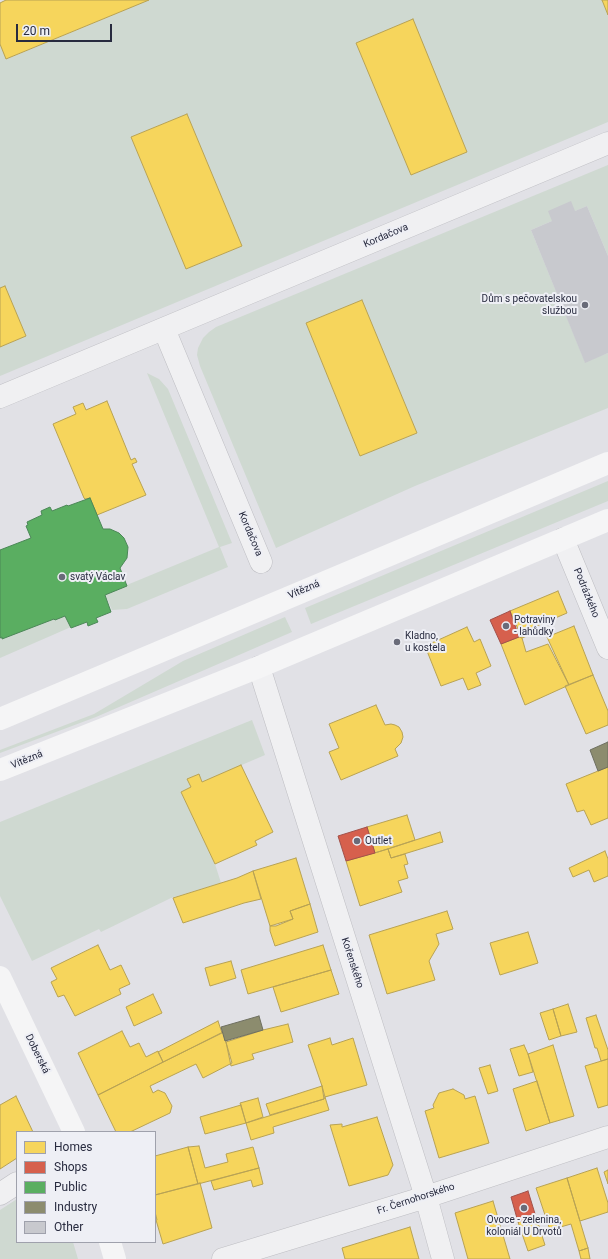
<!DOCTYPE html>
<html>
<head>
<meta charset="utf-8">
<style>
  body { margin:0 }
  #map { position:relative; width:608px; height:1259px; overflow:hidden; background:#e1e1e6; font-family:Roboto,sans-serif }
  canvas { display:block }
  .legend { position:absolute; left:16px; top:1131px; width:140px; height:112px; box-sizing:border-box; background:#eeeff5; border:1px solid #9fa1ac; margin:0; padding:5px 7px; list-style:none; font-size:12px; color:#282b3f }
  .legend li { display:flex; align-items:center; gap:8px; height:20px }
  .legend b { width:20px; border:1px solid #9fa1ac }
  .scale { position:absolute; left:16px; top:24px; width:96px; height:18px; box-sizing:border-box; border:2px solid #282b3f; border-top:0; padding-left:5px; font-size:12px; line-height:14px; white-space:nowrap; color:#282b3f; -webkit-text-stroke:3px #eeeff5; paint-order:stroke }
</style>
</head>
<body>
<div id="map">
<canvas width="608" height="1259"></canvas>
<ul class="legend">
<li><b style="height:11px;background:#f6d55c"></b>Homes</li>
<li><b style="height:11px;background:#d6604d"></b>Shops</li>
<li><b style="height:11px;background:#5aae61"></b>Public</li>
<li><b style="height:11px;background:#8c8c6e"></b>Industry</li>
<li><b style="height:11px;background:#c8c9ce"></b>Other</li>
</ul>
<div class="scale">20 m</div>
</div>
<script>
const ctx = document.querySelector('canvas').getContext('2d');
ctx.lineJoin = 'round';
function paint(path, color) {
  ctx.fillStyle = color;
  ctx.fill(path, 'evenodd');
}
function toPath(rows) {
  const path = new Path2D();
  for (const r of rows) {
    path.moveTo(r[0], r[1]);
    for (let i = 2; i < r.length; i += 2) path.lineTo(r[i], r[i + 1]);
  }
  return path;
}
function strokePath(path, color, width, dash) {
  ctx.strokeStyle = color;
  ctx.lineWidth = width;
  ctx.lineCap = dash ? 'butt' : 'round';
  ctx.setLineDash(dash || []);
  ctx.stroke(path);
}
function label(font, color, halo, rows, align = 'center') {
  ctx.font = font + ' Roboto,sans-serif';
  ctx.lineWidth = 4;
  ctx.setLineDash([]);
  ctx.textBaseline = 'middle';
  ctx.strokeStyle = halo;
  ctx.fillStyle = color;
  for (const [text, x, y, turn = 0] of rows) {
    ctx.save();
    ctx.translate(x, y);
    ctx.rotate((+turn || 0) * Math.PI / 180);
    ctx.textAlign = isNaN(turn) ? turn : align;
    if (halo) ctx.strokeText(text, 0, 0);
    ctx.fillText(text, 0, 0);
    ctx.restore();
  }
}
paint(toPath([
  [149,0,602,0,608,15,608,122,0,376,0,347,26,336,5,287,0,288,0,44,7,59],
  [412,20,467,152,411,175,356,43],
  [187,114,242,246,186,269,131,137],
  [608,165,608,256,587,206,531,230,585,362,608,353,608,408,415,486,276,548,200,366,197,355,198,348,203,338,209,332,216,327],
  [362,300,417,433,360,456,306,323],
  [147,373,159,379,168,389,232,543,220,547,228,567,127,609,112,610,105,594,219,547],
  [608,481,608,501,311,624,305,608],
  [66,614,71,627,0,658,0,637],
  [285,617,292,632,96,717,0,753,0,750,94,714,183,661],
  [252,720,265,755,202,782,198,774,188,779,191,787,181,792,215,864,221,883,171,898,101,932,99,929,32,961,0,896,0,822],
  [17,1199,17,1242,73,1242,78,1259,0,1259,0,1210]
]), '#cfd9d1');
const homes = toPath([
  [6,0,149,0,6,59,0,44,0,3,6,0],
  [602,0,608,0,608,15,602,0],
  [413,19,467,152,411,175,356,43,413,19],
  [187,114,242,246,186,269,131,137,187,114],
  [5,286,26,336,0,347,0,288,5,286],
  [362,300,417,433,360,456,306,323,362,300],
  [107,401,131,460,135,458,137,462,132,464,146,495,97,515,90,498,85,499,84,498,53,424,76,414,73,407,83,403,86,410,107,401],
  [558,591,567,613,525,631,527,636,522,638,510,611,558,591],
  [574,626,593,675,569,685,547,637,574,626],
  [467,627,474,642,480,639,491,666,476,673,481,685,468,690,463,678,441,686,425,646,467,627],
  [519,637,522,638,526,652,548,644,569,685,525,705,501,644,519,637],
  [593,675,608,711,608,725,586,734,565,686,593,675],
  [376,705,385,725,391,724,395,725,399,727,402,732,403,737,401,743,395,749,398,756,341,780,329,752,339,748,329,724,376,705],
  [241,765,273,832,255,841,257,845,215,864,181,792,191,787,187,779,199,774,202,782,241,765],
  [608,767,608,818,591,825,584,810,577,812,566,784,608,767],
  [407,815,415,840,375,853,367,827,407,815],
  [440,832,443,842,391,858,388,849,440,832],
  [388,849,391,858,405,854,408,864,404,865,408,878,398,881,402,892,360,906,346,861,388,849],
  [605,851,608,859,608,876,594,882,589,870,573,877,569,868,605,851],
  [296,858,310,904,290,911,293,919,270,926,253,871,296,858],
  [253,871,261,899,244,903,183,923,173,898,237,878,253,871],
  [310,904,318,932,275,946,270,931,270,926,276,926,293,919,290,911,310,904],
  [447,911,453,929,436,934,439,944,429,961,435,980,387,994,369,935,447,911],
  [528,932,538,963,500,975,490,943,528,932],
  [98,945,110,970,121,965,130,984,119,989,121,994,75,1016,64,995,58,997,51,982,57,979,51,968,98,945],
  [323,945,331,970,248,994,241,970,323,945],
  [231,961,236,978,210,986,205,968,231,961],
  [331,970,339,994,281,1012,273,987,331,970],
  [153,994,162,1013,134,1026,126,1007,153,994],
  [568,1004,577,1032,561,1036,553,1009,568,1004],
  [553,1009,561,1036,549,1040,540,1013,553,1009],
  [596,1015,608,1050,608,1059,601,1061,597,1048,595,1048,586,1018,596,1015],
  [218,1021,222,1033,163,1062,158,1052,218,1021],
  [288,1024,293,1042,252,1054,254,1059,231,1066,226,1042,263,1030,288,1024],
  [122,1031,130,1047,139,1043,146,1057,158,1051,163,1062,98,1095,78,1053,122,1031],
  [223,1032,232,1063,203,1078,196,1064,150,1086,153,1093,158,1090,165,1093,172,1106,170,1113,130,1132,116,1132,98,1095,223,1032],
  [330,1038,332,1045,353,1038,367,1085,325,1097,322,1086,308,1045,330,1038],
  [524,1045,528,1054,533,1072,519,1076,510,1049,524,1045],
  [553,1045,574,1116,550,1123,528,1054,553,1045],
  [608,1059,608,1105,598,1108,585,1066,608,1059],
  [490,1065,498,1091,488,1094,479,1068,490,1065],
  [537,1081,550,1123,526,1131,513,1089,537,1081],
  [322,1086,324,1099,270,1115,266,1104,322,1086],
  [453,1089,464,1095,465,1099,475,1096,489,1143,439,1158,425,1111,434,1108,433,1105,439,1093,453,1089],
  [16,1096,33,1132,17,1132,17,1158,0,1169,0,1105,16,1096],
  [325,1097,329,1110,273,1127,274,1133,251,1140,246,1123,324,1099,325,1097],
  [258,1098,263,1117,246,1123,240,1103,258,1098],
  [241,1105,246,1123,205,1134,200,1117,241,1105],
  [377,1117,393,1165,388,1175,349,1186,330,1125,342,1124,342,1127,377,1117],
  [199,1146,205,1168,228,1162,226,1154,253,1147,259,1168,198,1184,188,1147,199,1146],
  [188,1147,198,1184,155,1195,155,1156,188,1147],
  [259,1168,263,1184,253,1187,251,1180,214,1190,211,1181,259,1168],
  [597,1168,608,1203,608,1212,580,1221,567,1178,597,1168],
  [608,1170,608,1184,604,1172,608,1170],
  [567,1178,588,1248,579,1251,571,1224,550,1230,536,1188,567,1178],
  [200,1183,212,1228,163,1244,156,1220,157,1220,155,1212,155,1195,200,1183],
  [493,1201,510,1259,468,1259,455,1213,493,1201],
  [536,1217,545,1245,528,1251,518,1222,536,1217],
  [410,1227,419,1259,345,1259,342,1248,410,1227],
  [588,1248,590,1259,581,1259,579,1251,588,1248]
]);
paint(homes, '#f6d55c');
strokePath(homes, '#b8a253', 1);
const shops = toPath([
  [510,611,519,637,501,644,490,620,510,611],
  [367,827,375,853,346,861,338,836,367,827],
  [528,1191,536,1217,518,1222,511,1197,528,1191]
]);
paint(shops, '#d6604d');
strokePath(shops, '#a25049', 1);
const public = toPath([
  [90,498,103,529,110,529,119,533,124,538,128,547,127,558,120,568,127,586,105,595,111,612,96,618,98,622,88,626,87,622,71,628,65,616,55,620,54,619,2,639,2,637,0,638,0,550,31,538,26,526,28,525,27,522,42,515,41,511,50,507,52,511,67,505,68,506,90,498]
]);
paint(public, '#5aae61');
strokePath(public, '#4b8757', 1);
const industry = toPath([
  [608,742,608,767,598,771,590,750,608,742],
  [259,1016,263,1030,225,1041,221,1027,259,1016]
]);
paint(industry, '#8c8c6e');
strokePath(industry, '#6e6f60', 1);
paint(toPath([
  [571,201,575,211,587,206,608,256,608,353,585,363,531,230,552,221,548,211]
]), '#c8c9ce');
const street = toPath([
  [164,329,261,562],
  [0,397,608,143],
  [563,539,608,648],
  [259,667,426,1197,443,1259],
  [0,1194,17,1183],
  [223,1259,426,1197,608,1137]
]);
strokePath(street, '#bebec3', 23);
strokePath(street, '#f0f0f2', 22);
strokePath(toPath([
  [0,719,608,463],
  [0,770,259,667,608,520],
  [0,977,74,1132],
  [110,1242,115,1259]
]), '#f5f5f6', 22);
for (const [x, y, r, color] of [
  [585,305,4,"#696b79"],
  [62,577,4,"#696b79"],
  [506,626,4,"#696b79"],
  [397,642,4,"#696b79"],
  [357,841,4,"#696b79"],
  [524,1208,4,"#696b79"]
]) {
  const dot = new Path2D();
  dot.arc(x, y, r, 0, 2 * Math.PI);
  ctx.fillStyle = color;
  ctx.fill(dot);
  strokePath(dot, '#eeeff5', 1.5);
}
label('10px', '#282b3f', '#eeeff5', [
  ["Kordačova",386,236,-23],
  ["Kordačova",250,534,67],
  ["Vítězná",304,590,-23],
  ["Podrázkého",586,593,68],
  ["Vítězná",27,760,-22],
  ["Kořenského",352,963,72],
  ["Doberská",37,1054,64],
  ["Fr. Černohorského",416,1199,-18]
]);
label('10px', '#282b3f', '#eeeff5', [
  ["Dům s pečovatelskou",577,299,"right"],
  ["službou",577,311,"right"],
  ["svatý Václav",70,577],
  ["Potraviny",514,620],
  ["- lahůdky",514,632],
  ["Kladno,",405,636],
  ["u kostela",405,648],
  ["Outlet",365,841],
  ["Ovoce - zelenina,",524,1220,"center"],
  ["koloniál U Drvotů",524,1232,"center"]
], 'left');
</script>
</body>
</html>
